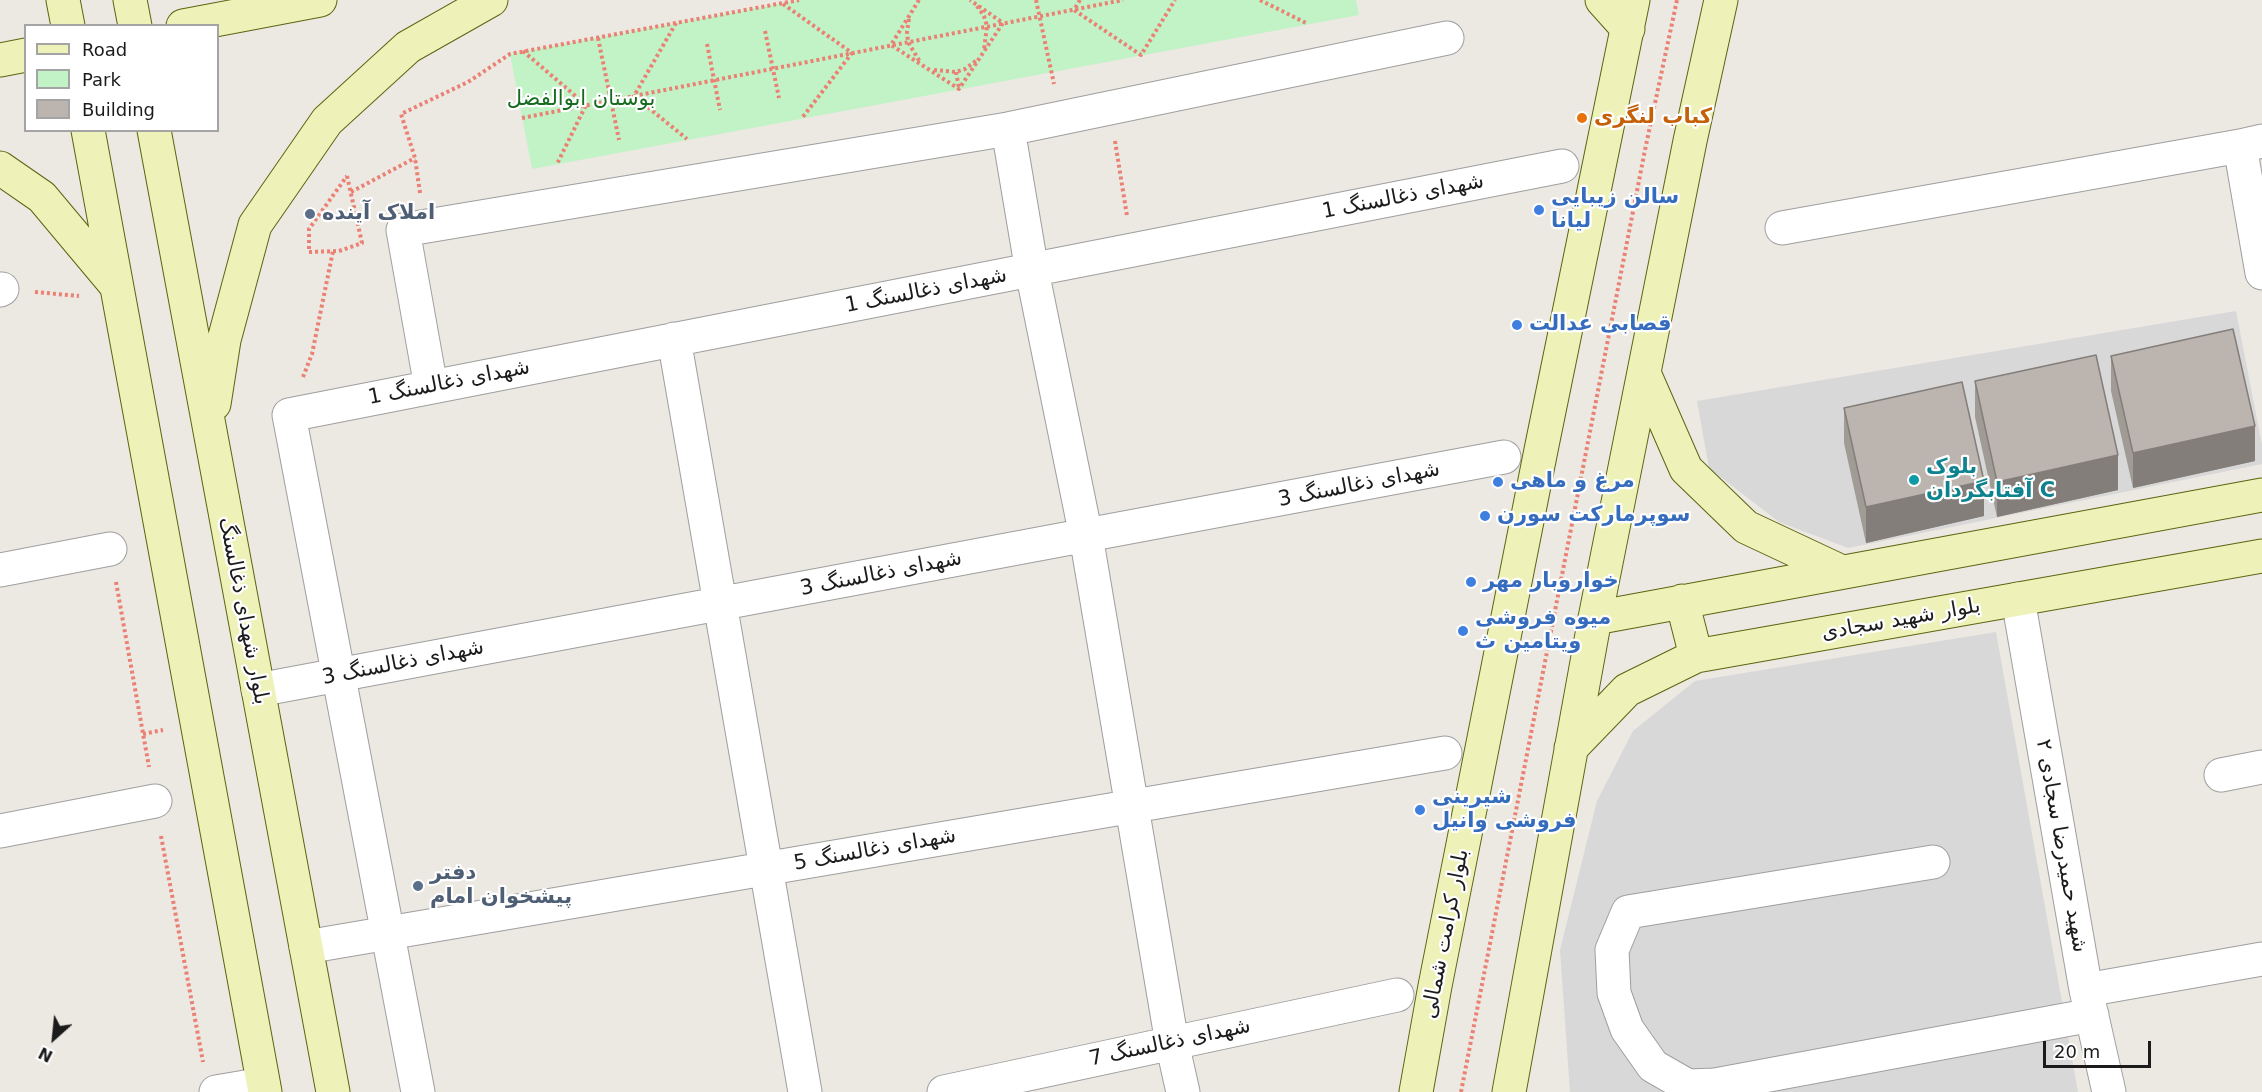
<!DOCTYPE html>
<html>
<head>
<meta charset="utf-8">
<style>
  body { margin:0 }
  #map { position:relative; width:2262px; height:1092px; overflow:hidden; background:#ece8e2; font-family:"DejaVu Sans",sans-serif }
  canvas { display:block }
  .legend { position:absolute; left:24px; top:24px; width:195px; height:108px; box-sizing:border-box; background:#fff; border:2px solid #a4a4a4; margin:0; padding:8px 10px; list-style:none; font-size:18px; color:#1b1b1b }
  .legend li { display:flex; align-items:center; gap:12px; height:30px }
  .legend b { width:30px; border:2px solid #a4a4a4 }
  .north { position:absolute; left:24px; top:1008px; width:60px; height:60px; -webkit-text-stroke:4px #fff; paint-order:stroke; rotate:207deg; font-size:16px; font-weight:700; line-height:24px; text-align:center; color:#1b1b1b }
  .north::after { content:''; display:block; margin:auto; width:21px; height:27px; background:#1b1b1b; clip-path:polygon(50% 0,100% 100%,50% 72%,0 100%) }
  .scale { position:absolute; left:2043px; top:1041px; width:108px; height:27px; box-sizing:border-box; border:3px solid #1b1b1b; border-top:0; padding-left:8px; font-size:18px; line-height:21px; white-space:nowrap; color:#1b1b1b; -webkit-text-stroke:4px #fff; paint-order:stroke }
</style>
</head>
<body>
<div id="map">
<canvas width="2262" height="1092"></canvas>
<ul class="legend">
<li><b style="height:8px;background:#eef2b9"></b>Road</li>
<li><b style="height:16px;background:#c2f3c6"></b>Park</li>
<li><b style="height:16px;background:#bbb4af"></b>Building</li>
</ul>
<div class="north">N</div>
<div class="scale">20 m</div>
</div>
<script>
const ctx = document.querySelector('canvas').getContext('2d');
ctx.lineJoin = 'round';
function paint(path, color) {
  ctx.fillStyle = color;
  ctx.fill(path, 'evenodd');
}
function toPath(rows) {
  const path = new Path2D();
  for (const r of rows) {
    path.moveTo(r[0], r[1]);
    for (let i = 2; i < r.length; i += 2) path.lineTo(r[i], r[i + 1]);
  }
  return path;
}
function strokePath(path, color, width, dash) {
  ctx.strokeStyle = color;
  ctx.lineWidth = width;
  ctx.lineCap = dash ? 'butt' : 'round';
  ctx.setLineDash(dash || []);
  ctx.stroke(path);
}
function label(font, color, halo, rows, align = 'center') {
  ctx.font = font + ' "DejaVu Sans",Vazirmatn,sans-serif';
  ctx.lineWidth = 4.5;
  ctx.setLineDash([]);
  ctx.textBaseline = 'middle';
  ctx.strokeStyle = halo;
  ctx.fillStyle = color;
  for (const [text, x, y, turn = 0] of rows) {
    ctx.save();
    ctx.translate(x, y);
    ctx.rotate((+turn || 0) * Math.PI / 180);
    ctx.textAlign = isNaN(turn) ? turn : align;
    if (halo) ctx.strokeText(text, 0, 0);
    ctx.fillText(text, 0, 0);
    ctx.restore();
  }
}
paint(toPath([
  [2236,311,2262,445,2262,464,1848,548,1779,522,1709,468,1697,401],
  [1996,632,2078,1092,1570,1092,1560,950,1597,801,1633,731,1695,681]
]), '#d9d8d8');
paint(toPath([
  [799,0,1356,0,1359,15,532,169,510,54]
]), '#c2f3c6');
const street = toPath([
  [1008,129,1032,271,1086,536,1172,1043,1183,1092],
  [2262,141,2240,146,2262,273],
  [1782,228,2240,146],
  [0,290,2,289],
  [674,339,805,1092],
  [431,387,403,230,1008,129,1447,38],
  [0,570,110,549],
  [2018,599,2086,990,2109,1092],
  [258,690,1504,457],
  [2221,775,2262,767],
  [0,831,155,801],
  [1933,862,1628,912,1612,950,1614,993,1627,1029,1653,1066,1688,1086,1715,1085,2092,1015],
  [306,947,1445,753],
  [2086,990,2262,959],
  [216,1092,263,1084],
  [418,1092,289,415,1562,166],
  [944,1092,1397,995]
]);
const secondary = toPath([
  [63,0,68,26],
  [130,0,135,26],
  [1602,0,1628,29],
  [183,26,320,0],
  [0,60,26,55],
  [88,130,265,1092],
  [154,130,333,1092],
  [0,168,42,197,114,283],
  [1644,373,1686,469,1746,527,1842,572],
  [214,404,224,340,255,225,327,121,408,47,491,0],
  [1682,601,1696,656],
  [1595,618,2262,495],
  [1571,748,1627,690,1696,656,2262,556],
  [1416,1092,1435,986,1541,450,1633,0],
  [1509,1092,1595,618,1690,141,1721,0]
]);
strokePath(street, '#9f9f9f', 35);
strokePath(secondary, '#5b650f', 35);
strokePath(toPath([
  [919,0,891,45,959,89,1003,23,970,0],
  [1036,0,1054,84],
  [1080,0,1074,10,1141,55,1175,0],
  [1260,0,1308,24],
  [783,4,852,53,802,118],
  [977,6,984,16,987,26,984,50],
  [909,19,907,32,908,42,920,62],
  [676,23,634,96,687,139],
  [765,31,779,98],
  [598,38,619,140],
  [707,44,720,110],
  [523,51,586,105,557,164],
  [934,70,956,72,965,69,977,60],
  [956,72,959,88],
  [522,118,1123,0],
  [1115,141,1127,216],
  [347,176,362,243,339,251,309,252,309,229,347,176],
  [351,192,415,158],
  [420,193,415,158,401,114,468,82,510,54,799,0],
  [35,292,79,296],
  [303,377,312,354,333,251],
  [116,582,149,767],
  [143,734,163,730],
  [161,836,203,1062],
  [1461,1092,1645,150,1677,0]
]), '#ea8174', 4, [3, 3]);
strokePath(street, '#fff', 33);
strokePath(secondary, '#eef2b9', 33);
paint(toPath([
  [2111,356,2255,461,2133,488,2111,391],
  [1975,381,2118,490,1997,517,1975,417],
  [1844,408,1984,516,1866,543,1844,443]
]), '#a19b96');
paint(toPath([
  [2255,426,2255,461,2133,488,2133,453],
  [2118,455,2118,490,1997,517,1997,482],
  [1984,481,1984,516,1866,543,1866,507]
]), '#837e7a');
const building = toPath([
  [2233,329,2255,426,2133,453,2111,356,2233,329],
  [2096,355,2118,455,1997,482,1975,381,2096,355],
  [1962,382,1984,481,1866,507,1844,408,1962,382]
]);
paint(building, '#bbb4af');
strokePath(building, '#837e7a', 1.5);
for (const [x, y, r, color] of [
  [1582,118,6,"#e8710a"],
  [1539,210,6,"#3f7fe0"],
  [310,214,6,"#5c6f8a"],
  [1517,325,6,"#3f7fe0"],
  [1914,480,6,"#0f9aa8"],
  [1498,482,6,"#3f7fe0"],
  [1485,516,6,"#3f7fe0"],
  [1471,582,6,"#3f7fe0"],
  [1463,631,6,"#3f7fe0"],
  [1420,810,6,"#3f7fe0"],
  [418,886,6,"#5c6f8a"]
]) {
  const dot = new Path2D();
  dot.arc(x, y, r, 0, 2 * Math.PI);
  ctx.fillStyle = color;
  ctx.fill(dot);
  strokePath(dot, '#fff', 2);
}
label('21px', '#166c1e', '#fff', [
  ["بوستان ابوالفضل",581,100]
]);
label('bold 21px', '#c56008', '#fff', [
  ["کباب لنگری",1594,118]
], 'left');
label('21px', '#1b1b1b', '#fff', [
  ["شهدای ذغالسنگ 1",1403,197,-11],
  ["شهدای ذغالسنگ 1",926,291,-11],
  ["شهدای ذغالسنگ 1",449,383,-11],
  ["شهدای ذغالسنگ 3",1359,485,-11],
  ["شهدای ذغالسنگ 3",881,574,-11],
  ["بلوار شهدای ذغالسنگ",243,611,79],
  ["بلوار شهید سجادی",1901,620,-10],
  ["شهدای ذغالسنگ 3",403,663,-11],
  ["شهید حمیدرضا سجادی ۲",2061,846,80],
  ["شهدای ذغالسنگ 5",875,850,-10],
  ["بلوار کرامت شمالی",1446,934,-79],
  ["شهدای ذغالسنگ 7",1170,1043,-12]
]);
label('bold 21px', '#366cbe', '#fff', [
  ["سالن زیبایی",1551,198],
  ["لیانا",1551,222],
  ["قصابی عدالت",1529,325],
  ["مرغ و ماهی",1510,482],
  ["سوپرمارکت سورن",1497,516],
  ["خواروبار مهر",1483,582],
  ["میوه فروشی",1475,619],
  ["ویتامین ث",1475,643],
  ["شیرینی",1432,798],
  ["فروشی وانیل",1432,822]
], 'left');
label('bold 21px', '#4e5e75', '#fff', [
  ["املاک آینده",322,214],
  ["دفتر",430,874],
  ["پیشخوان امام",430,898]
], 'left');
label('bold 21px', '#0d838f', '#fff', [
  ["بلوک",1926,468],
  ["آفتابگردان C",1926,492]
], 'left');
</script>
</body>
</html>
